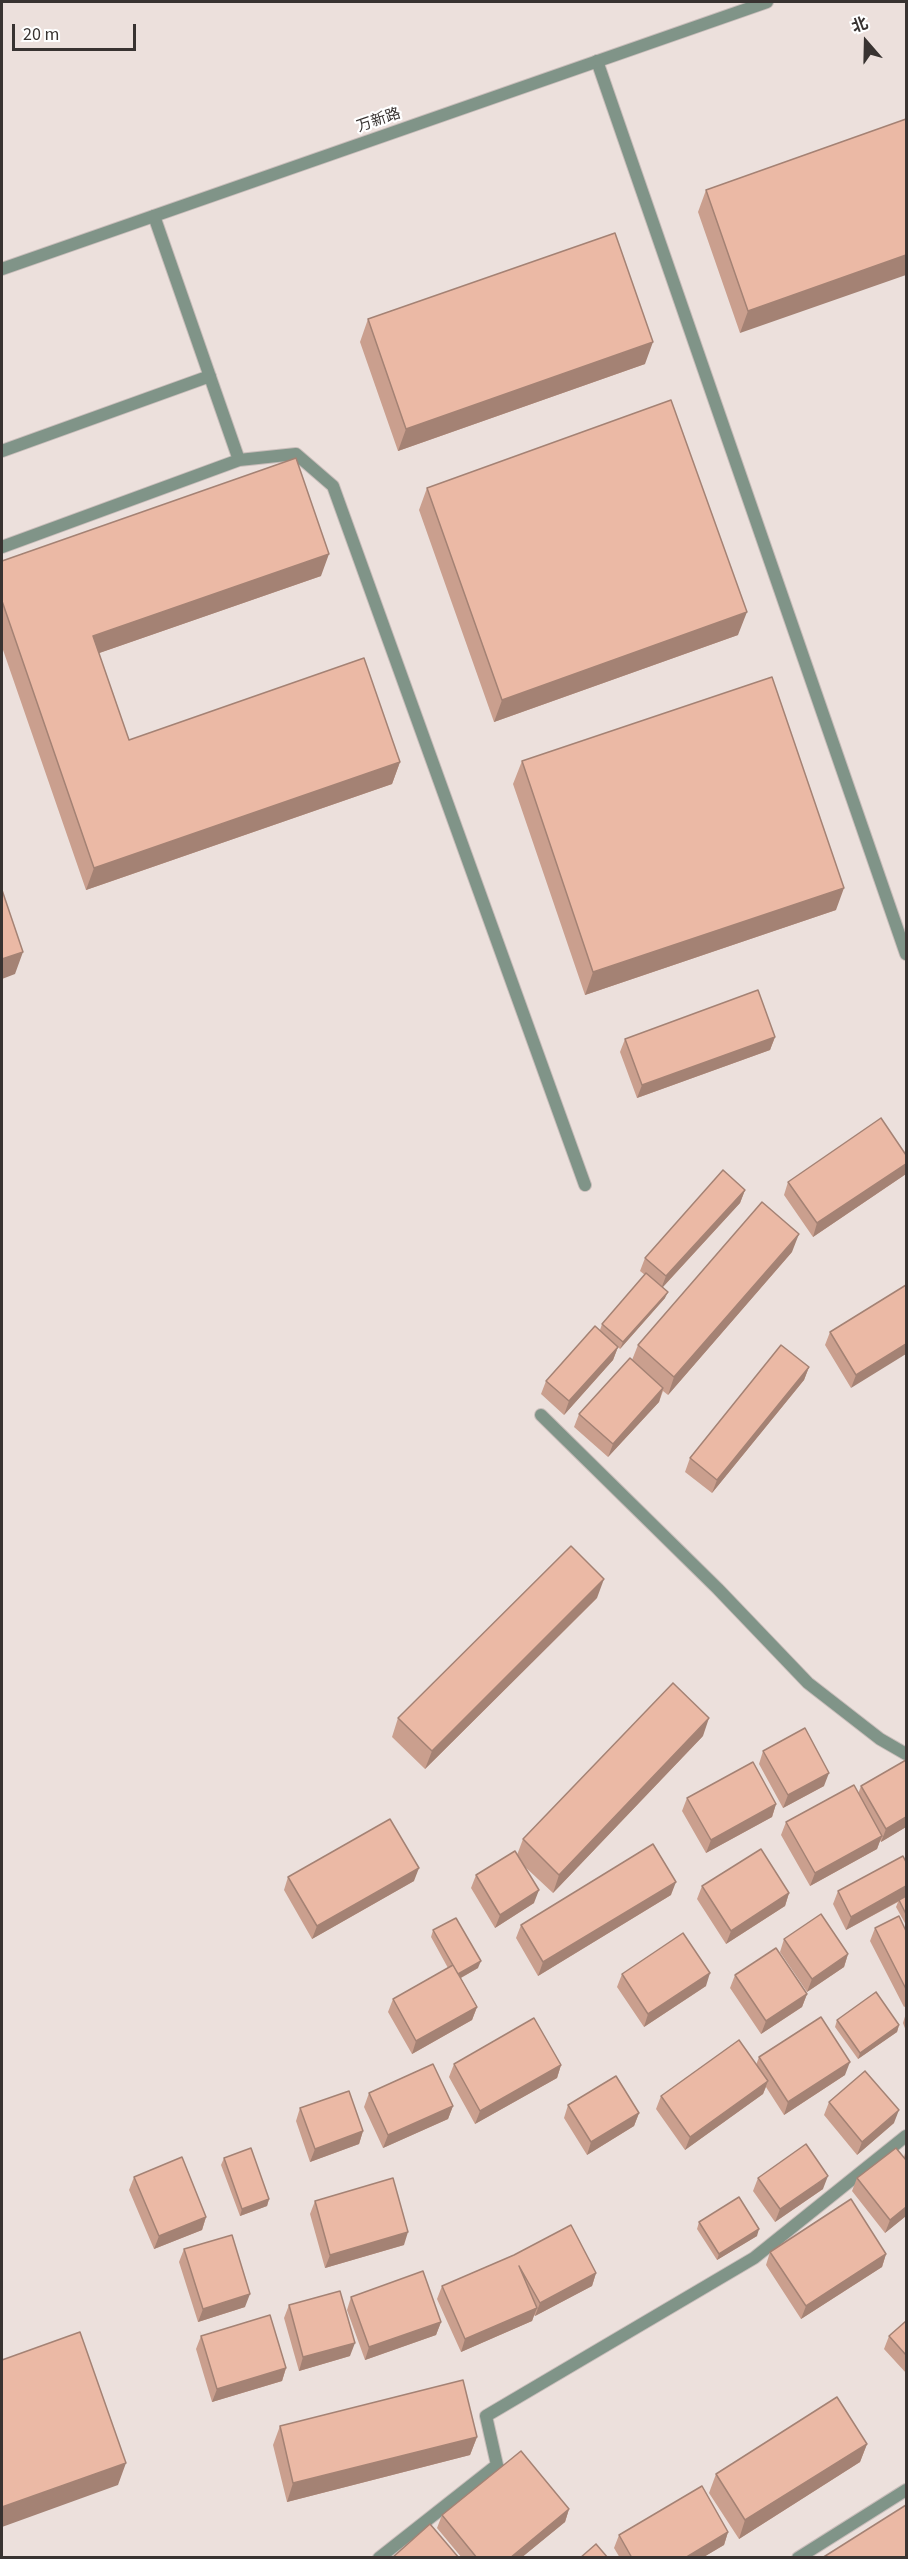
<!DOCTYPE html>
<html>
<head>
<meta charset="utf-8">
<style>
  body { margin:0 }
  #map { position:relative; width:908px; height:2559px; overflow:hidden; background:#ece0dc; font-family:"Source Sans 3","Noto Sans SC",sans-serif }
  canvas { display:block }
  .frame { position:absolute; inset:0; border:3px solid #383331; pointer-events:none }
  .north { position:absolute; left:836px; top:12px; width:60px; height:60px; -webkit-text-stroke:4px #fff; paint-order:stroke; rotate:340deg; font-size:16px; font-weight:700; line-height:24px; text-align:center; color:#383331 }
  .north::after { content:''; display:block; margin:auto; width:21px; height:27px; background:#383331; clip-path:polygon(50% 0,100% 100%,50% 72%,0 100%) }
  .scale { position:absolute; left:12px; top:24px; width:124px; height:27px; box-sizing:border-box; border:3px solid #383331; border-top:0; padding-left:8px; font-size:18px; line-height:21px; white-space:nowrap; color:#383331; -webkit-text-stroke:4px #fff; paint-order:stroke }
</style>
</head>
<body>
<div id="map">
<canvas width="908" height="2559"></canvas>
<div class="frame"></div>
<div class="north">北</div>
<div class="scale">20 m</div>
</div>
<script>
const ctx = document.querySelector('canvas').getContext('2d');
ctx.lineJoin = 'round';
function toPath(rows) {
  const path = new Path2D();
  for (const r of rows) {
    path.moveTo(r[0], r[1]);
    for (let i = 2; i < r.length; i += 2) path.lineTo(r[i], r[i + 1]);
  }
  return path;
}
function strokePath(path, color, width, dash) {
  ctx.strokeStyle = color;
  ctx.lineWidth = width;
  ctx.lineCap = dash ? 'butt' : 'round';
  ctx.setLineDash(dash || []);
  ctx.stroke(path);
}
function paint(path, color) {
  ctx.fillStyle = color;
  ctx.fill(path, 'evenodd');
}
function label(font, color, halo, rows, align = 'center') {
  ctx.font = font + ' "Source Sans 3","Noto Sans SC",sans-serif';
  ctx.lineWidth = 4.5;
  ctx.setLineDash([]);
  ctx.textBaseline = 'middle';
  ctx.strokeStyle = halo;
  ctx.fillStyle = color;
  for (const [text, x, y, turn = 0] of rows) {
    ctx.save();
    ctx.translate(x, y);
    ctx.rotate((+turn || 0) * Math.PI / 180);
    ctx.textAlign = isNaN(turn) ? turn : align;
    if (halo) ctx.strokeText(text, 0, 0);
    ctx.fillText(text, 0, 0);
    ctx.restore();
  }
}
const service = toPath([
  [597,61,906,954],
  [154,216,239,460],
  [2,451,210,376],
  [2,547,239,460,296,454,333,486,585,1185]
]);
const minor = toPath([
  [541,1415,718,1589,808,1683,880,1739,906,1754],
  [379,2558,497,2465,486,2416,754,2258,906,2136],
  [798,2558,906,2490]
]);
const tertiary = toPath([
  [2,269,767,2]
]);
strokePath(service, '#c8bdba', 14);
strokePath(minor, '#c8bdba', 14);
strokePath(tertiary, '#c8bdba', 14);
strokePath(service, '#809488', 12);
strokePath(minor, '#809488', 12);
strokePath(tertiary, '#809488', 12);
paint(toPath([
  [906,119,740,333,698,212,706,190],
  [368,319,645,364,398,451,360,342],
  [427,488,738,635,494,722,419,510],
  [2,561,321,576,99,653,129,740,400,762,392,784,86,890,2,647],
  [522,761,836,910,585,995,513,784],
  [775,1037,770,1050,637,1098,620,1052,625,1039],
  [906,1174,813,1237,784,1195,788,1182],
  [745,1190,740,1203,663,1287,665,1298,620,1349,618,1347,613,1360,564,1415,541,1394,546,1381,600,1330,602,1324,645,1275,640,1271,645,1258],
  [792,1252,668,1395,663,1391,659,1402,608,1457,574,1427,579,1414,632,1360,638,1345],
  [906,1285,851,1388,825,1345,830,1332],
  [809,1367,804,1380,712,1493,685,1472,690,1458],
  [597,1598,425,1769,392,1737,398,1718],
  [703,1736,553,1893,523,1865,534,1903,495,1928,471,1888,476,1875,517,1855,523,1839],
  [763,1751,824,1786,783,1808,759,1764],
  [906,1760,906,1827,881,1842,880,1840,877,1849,810,1886,781,1835,786,1822,858,1794,861,1786],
  [687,1798,776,1804,772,1817,706,1853,682,1811],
  [906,1862,906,1925,896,1907,898,1902,846,1930,833,1904,838,1891],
  [288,1877,414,1881,312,1939,284,1890],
  [702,1886,789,1893,785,1906,726,1944,697,1899],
  [671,1895,538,1976,516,1938,521,1925],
  [875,1928,906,1931,906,2006,904,2007,870,1941],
  [433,1930,478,1968,461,1978,477,2007,472,2020,412,2054,388,2012,393,1999,448,1968,431,1937],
  [784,1939,848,1954,844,1967,807,1992,780,1952],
  [622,1974,706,1986,644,2027,617,1987],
  [735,1975,807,1994,802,2007,761,2034,730,1988],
  [906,2013,906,2031,903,2023],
  [837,2020,899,2025,897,2032,858,2059,835,2027],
  [759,2057,845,2075,784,2115,766,2087,763,2094,685,2150,656,2109,661,2096,756,2065],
  [454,2064,561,2065,557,2078,475,2124,449,2077],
  [369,2093,453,2106,448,2119,383,2148,364,2107],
  [829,2102,894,2123,857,2155,824,2115],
  [568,2105,639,2113,634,2126,587,2155,564,2118],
  [300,2108,363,2131,359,2144,310,2162,296,2121],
  [906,2149,906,2216,885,2233,852,2191,857,2178,904,2157],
  [224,2158,269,2199,267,2206,240,2216,221,2165],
  [134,2177,206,2217,202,2230,154,2249,129,2190],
  [758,2178,823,2189,775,2222,753,2191],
  [315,2201,404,2245,325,2268,310,2214],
  [699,2222,757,2236,717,2260,697,2229],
  [184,2249,245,2307,198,2322,179,2262],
  [770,2252,886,2254,882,2267,801,2319,766,2265],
  [514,2255,596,2273,592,2286,535,2316,534,2315,532,2321,461,2352,437,2299,442,2286],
  [351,2297,441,2322,436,2335,365,2360,347,2310],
  [289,2305,350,2356,299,2371,284,2318],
  [906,2321,906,2373,884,2349,889,2336],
  [201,2336,286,2368,282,2381,212,2402,196,2349],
  [280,2426,477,2437,470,2455,287,2502,273,2445],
  [867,2444,860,2462,739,2539,709,2493,716,2474],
  [569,2509,565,2522,521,2558,462,2558,437,2528,442,2515],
  [728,2532,724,2545,702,2558,620,2558,614,2548,619,2535]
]), '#ca9f8e');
paint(toPath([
  [906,255,906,275,740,333,748,311],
  [653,342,645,364,398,451,406,429],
  [329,554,321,576,85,658,93,636],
  [747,612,738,635,494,722,502,700],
  [400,762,392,784,86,890,94,868],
  [844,888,836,910,585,995,593,972],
  [23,952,15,974,2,979,2,959],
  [775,1037,770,1050,637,1098,642,1085],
  [906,1164,906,1174,813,1237,817,1223],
  [745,1190,740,1203,661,1289,666,1276],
  [799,1234,792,1252,668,1395,674,1377],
  [668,1292,665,1298,620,1349,623,1342],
  [906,1344,906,1354,851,1388,856,1375],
  [618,1347,613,1360,564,1415,569,1401],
  [809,1367,804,1380,712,1493,717,1480],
  [663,1388,659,1402,608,1457,613,1444],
  [604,1579,597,1598,425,1769,432,1751],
  [709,1718,703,1736,553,1893,559,1875],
  [829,1773,824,1786,783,1808,788,1795],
  [776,1804,772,1817,706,1853,711,1840],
  [906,1817,906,1827,881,1842,886,1829],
  [882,1836,877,1849,810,1886,815,1873],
  [419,1868,414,1881,312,1939,317,1926],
  [676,1882,671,1895,538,1976,543,1962],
  [906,1886,906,1897,846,1930,851,1917],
  [539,1890,534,1903,495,1928,500,1915],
  [789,1893,785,1906,726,1944,731,1931],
  [848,1954,844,1967,807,1992,812,1979],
  [481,1961,478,1968,455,1981,458,1974],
  [710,1973,706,1986,644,2027,648,2014],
  [807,1994,802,2007,761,2034,766,2021],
  [477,2007,472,2020,412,2054,416,2041],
  [899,2025,897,2032,858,2059,860,2053],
  [850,2062,845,2075,784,2115,788,2102],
  [561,2065,557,2078,475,2124,480,2111],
  [768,2081,763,2094,685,2150,690,2137],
  [453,2106,448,2119,383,2148,388,2135],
  [899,2110,894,2123,857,2155,862,2142],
  [639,2113,634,2126,587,2155,591,2142],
  [363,2131,359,2144,310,2162,315,2149],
  [828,2176,823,2189,775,2222,780,2209],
  [269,2199,267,2206,240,2216,242,2209],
  [906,2207,906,2216,885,2233,890,2220],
  [206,2217,202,2230,154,2249,159,2236],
  [759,2229,757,2236,717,2260,719,2254],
  [408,2232,404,2245,325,2268,330,2255],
  [886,2254,882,2267,801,2319,806,2306],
  [596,2273,592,2286,535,2316,540,2303],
  [250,2294,245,2307,198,2322,203,2309],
  [537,2308,532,2321,461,2352,465,2339],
  [441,2322,436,2335,365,2360,369,2347],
  [355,2343,350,2356,299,2371,303,2357],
  [286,2368,282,2381,212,2402,217,2389],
  [477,2437,470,2455,287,2502,293,2483],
  [867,2444,860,2462,739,2539,745,2520],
  [126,2463,118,2485,2,2527,2,2507],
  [569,2509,565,2522,521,2558,510,2558],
  [728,2532,724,2545,702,2558,685,2558]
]), '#a48274');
const building = toPath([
  [906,119,906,255,748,311,706,190,906,119],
  [615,233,653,342,406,429,368,319,615,233],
  [671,400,747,612,502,700,427,488,671,400],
  [296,458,329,554,93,636,129,740,364,658,400,762,94,868,2,601,2,561,296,458],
  [772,677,844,888,593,972,522,761,772,677],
  [2,890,23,952,2,959,2,890],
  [758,990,775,1037,642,1085,625,1039,758,990],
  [881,1118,906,1155,906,1164,817,1223,788,1182,881,1118],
  [723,1170,745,1190,666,1276,645,1258,723,1170],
  [762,1202,799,1234,674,1377,638,1345,762,1202],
  [646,1273,668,1292,623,1342,602,1324,646,1273],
  [906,1285,906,1344,856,1375,830,1332,906,1285],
  [595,1326,618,1347,569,1401,546,1381,595,1326],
  [781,1345,809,1367,717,1480,690,1458,781,1345],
  [630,1358,663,1388,613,1444,579,1414,630,1358],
  [571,1546,604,1579,432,1751,398,1718,571,1546],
  [673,1683,709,1718,559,1875,523,1839,673,1683],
  [805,1728,829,1773,788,1795,763,1751,805,1728],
  [906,1760,906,1817,886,1829,861,1786,906,1760],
  [753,1762,776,1804,711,1840,687,1798,753,1762],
  [854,1785,882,1836,815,1873,786,1822,854,1785],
  [390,1819,419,1868,317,1926,288,1877,390,1819],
  [653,1844,676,1882,543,1962,521,1925,653,1844],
  [761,1849,789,1893,731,1931,702,1886,761,1849],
  [515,1851,539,1890,500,1915,476,1875,515,1851],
  [903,1856,906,1862,906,1886,851,1917,838,1891,903,1856],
  [906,1896,906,1914,899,1900,906,1896],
  [821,1914,848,1954,812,1979,784,1939,821,1914],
  [899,1916,906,1931,906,1989,875,1928,899,1916],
  [456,1918,481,1961,458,1974,433,1930,456,1918],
  [683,1933,710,1973,648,2014,622,1974,683,1933],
  [776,1948,807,1994,766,2021,735,1975,776,1948],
  [453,1965,477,2007,416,2041,393,1999,453,1965],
  [876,1992,899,2025,860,2053,837,2020,876,1992],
  [821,2017,850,2062,788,2102,759,2057,821,2017],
  [534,2018,561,2065,480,2111,454,2064,534,2018],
  [739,2040,768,2081,690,2137,661,2096,739,2040],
  [433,2064,453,2106,388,2135,369,2093,433,2064],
  [865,2071,899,2110,862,2142,829,2102,865,2071],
  [616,2076,639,2113,591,2142,568,2105,616,2076],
  [349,2091,363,2131,315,2149,300,2108,349,2091],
  [806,2144,828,2176,780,2209,758,2178,806,2144],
  [251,2148,269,2199,242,2209,224,2158,251,2148],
  [896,2148,906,2160,906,2207,890,2220,857,2178,896,2148],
  [182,2157,206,2217,159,2236,134,2177,182,2157],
  [393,2178,408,2232,330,2255,315,2201,393,2178],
  [739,2197,759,2229,719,2254,699,2222,739,2197],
  [851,2199,886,2254,806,2306,770,2252,851,2199],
  [571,2225,596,2273,540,2303,519,2266,537,2308,465,2339,442,2286,514,2255,571,2225],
  [232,2235,250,2294,203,2309,184,2249,232,2235],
  [423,2271,441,2322,369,2347,351,2297,423,2271],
  [340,2291,355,2343,303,2357,289,2305,340,2291],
  [270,2315,286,2368,217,2389,201,2336,270,2315],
  [906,2321,906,2355,889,2336,906,2321],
  [80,2332,126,2463,2,2507,2,2360,80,2332],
  [463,2380,477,2437,293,2483,280,2426,463,2380],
  [837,2397,867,2444,745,2520,716,2474,837,2397],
  [521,2451,569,2509,510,2558,477,2558,442,2515,521,2451],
  [702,2486,728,2532,685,2558,632,2558,619,2535,702,2486],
  [906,2505,906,2558,822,2558,906,2505],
  [430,2524,459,2558,392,2558,430,2524],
  [596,2544,608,2558,580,2558,596,2544]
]);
paint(building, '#ebb9a5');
strokePath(building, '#a48274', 1.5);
label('15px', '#383331', '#fff', [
  ["万新路",379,121,-19]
]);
</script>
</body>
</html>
